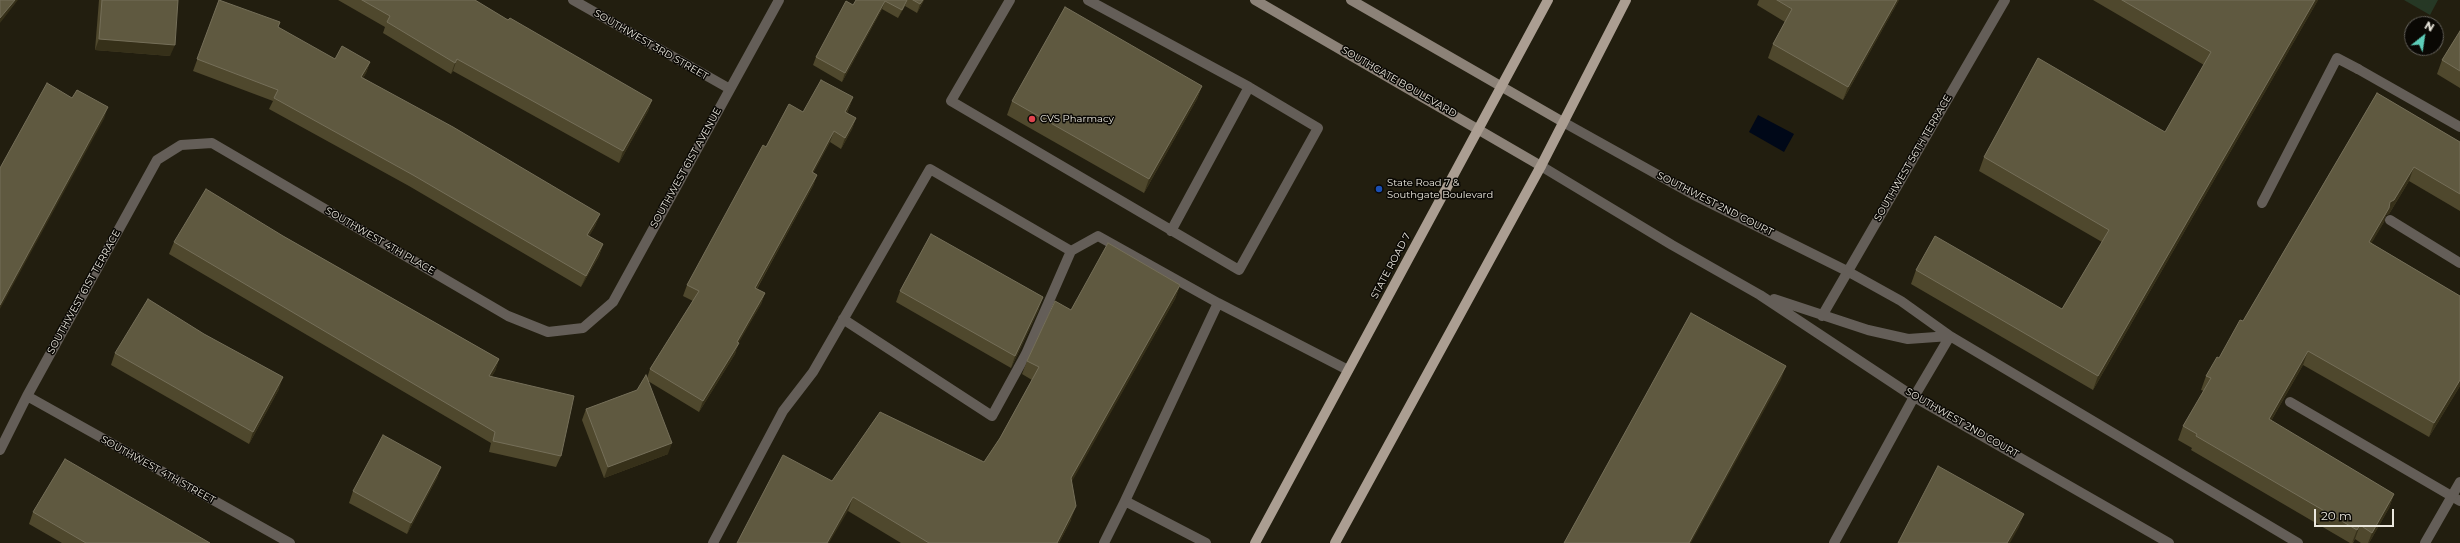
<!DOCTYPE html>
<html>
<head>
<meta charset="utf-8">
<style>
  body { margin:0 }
  #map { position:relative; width:2460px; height:543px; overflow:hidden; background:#221e0f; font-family:Montserrat,sans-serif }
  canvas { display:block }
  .north { position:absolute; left:2404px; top:16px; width:40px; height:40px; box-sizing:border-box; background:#0a0804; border:1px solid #64615b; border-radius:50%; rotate:30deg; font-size:11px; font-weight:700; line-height:16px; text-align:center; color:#eae7dd }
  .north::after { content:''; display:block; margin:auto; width:14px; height:18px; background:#5dceb9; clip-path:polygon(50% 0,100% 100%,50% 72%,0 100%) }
  .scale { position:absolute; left:2314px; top:509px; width:80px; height:18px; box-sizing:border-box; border:2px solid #eae7dd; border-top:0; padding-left:5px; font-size:12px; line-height:14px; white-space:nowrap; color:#eae7dd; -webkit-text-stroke:3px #0a0804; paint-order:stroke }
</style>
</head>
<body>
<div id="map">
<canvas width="2460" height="543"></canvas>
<div class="north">N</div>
<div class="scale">20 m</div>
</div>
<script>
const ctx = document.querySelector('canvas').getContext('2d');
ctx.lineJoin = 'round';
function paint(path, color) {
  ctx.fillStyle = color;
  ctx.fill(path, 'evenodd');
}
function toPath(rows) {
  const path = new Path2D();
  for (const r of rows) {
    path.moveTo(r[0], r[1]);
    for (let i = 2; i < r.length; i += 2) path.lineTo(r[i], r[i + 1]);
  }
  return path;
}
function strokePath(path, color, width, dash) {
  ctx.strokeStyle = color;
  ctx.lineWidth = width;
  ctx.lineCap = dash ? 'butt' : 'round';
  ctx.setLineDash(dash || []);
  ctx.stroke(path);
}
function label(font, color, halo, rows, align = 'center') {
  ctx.font = font + ' Montserrat,sans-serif';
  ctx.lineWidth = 3;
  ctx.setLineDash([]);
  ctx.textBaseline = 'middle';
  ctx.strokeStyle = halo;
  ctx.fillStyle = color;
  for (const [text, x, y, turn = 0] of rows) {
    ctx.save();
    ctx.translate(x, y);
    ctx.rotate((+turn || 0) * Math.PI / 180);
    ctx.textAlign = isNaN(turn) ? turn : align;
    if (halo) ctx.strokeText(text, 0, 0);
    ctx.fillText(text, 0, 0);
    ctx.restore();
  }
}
paint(toPath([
  [2404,0,2438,0,2430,15]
]), '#263825');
paint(toPath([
  [1758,115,1794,134,1784,152,1749,132]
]), '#000818');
strokePath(toPath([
  [1010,0,951,101,1239,270,1318,128,1249,87,1088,0],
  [2262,203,2337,58,2358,69],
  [2390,220,2460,263],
  [1171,231,1249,87],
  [843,319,992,416,1026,354,1071,251],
  [2290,402,2460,501],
  [1125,501,1218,303,1348,370],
  [713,543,783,411,813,372,930,169,1071,251,1098,236,1218,303],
  [1104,543,1125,501,1206,543]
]), '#645e58', 10);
strokePath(toPath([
  [573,0,730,89],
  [2358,69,2460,127],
  [1563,122,1694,195,1847,271,1901,301,1950,336,2298,543],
  [1541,166,1672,245,1760,295,1914,397,2169,543],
  [1774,299,1868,330,1908,339,1950,336],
  [1822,316,2005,0],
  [27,396,290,543],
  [0,450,27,396,157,160,181,145,212,143,508,316,548,332,583,328,613,302,779,0],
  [1834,543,1914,397,1950,336],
  [2425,543,2460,482]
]), '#645e58', 10);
strokePath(toPath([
  [1255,0,1541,166],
  [1351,0,1563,122]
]), '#8c8278', 10);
strokePath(toPath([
  [1255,543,1548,0],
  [1335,543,1541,166,1626,0]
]), '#ab9e92', 10);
paint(toPath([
  [99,0,178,0,170,56,95,50],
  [219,0,335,59,370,62,366,73,363,78,600,214,595,226,589,236,603,244,599,256,581,287,409,186,269,109,273,101,193,71],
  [338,0,475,0,508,20,652,100,648,111,619,163,453,71,451,74,383,33,385,27],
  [856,0,924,0,917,13,905,6,898,18,882,9,842,82,813,65,816,57,853,5],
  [1759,0,1899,0,1843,100,1768,58,1773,44,1785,22,1757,5],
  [2093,0,2318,0,2093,390,1911,284,1916,270,2062,309,2102,242,1979,171,1984,157,2165,132,2204,65],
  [2460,31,2460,88,2437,74,2442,60],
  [1202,86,1197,99,1144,193,1007,115,1012,101],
  [2377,93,2460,142,2460,211,2409,181,2389,214,2386,215,2384,222,2371,243,2460,296,2460,386,2429,437,2303,365,2271,421,2394,494,2389,508,2369,543,2361,543,2355,539,2353,543,2350,543,2191,450,2192,448,2178,440,2183,426,2204,391,2201,390,2206,376,2219,358,2243,321],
  [853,97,849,108,847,113,856,118,852,129,841,149,830,142,813,173,817,175,813,186,757,289,765,293,761,304,738,343,735,354,699,412,648,381,668,454,604,478,582,420,586,409,637,390,647,378,650,369,693,301,683,296,687,285,766,147,803,112],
  [283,236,499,359,495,371,491,377,561,456,556,467,489,452,491,443,169,254,174,242],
  [1180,285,1175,299,1071,482,1071,520,1059,543,901,543,848,511,832,481,984,462,1000,438,1032,380,1022,374,1027,361,1071,310],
  [900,291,1039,309,1011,368,896,302],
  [115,353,279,389,249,444,111,365],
  [441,467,437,478,407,534,349,503,353,491],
  [33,512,210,543,62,543,29,524]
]), '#4f482d');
paint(toPath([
  [15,0,18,0,0,23,0,18],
  [907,0,905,6,898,18],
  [923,0,924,0,917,13,920,4],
  [1897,0,1899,0,1843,100,1848,87],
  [2315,0,2318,0,2093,390,2098,376],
  [885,1,882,9,842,82,845,73],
  [99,39,175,45,170,56,95,50],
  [457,59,453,71,451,74,455,63],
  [370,62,366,73,357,88,361,77],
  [1202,86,1197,99,1144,193,1149,179],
  [853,97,849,108,841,123,845,112],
  [652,100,648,111,619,163,623,151],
  [108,107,104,119,0,309,0,305],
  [856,118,852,129,841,149,845,138],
  [834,131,830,142,808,183,812,172],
  [2414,167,2409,181,2389,214,2386,215,2384,222,2364,256,2369,242,2390,202],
  [817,175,813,186,751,299,755,288],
  [600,214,595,226,583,247,587,235],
  [603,244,599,256,581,287,586,276],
  [1180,285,1175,299,1066,492,1071,478],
  [765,293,761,304,733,353,737,342],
  [1043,297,1039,309,1011,368,1015,356],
  [739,343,735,354,699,412,703,401],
  [2308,351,2303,365,2264,433,2269,419],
  [499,359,495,371,485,388,489,376],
  [1786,366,1781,380,1691,543,1689,543],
  [283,377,279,389,249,444,253,432],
  [2460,380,2460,386,2429,437,2434,423],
  [672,443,668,454,604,478,608,467],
  [441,467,437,478,407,534,411,523],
  [2394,494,2389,508,2369,543,2368,543,2372,533],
  [853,497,848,511,829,543,827,543],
  [1076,506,1071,520,1059,543,1057,543],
  [2024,514,2019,527,2010,543,2007,543],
  [2360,525,2355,539,2352,543,2357,530]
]), '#363019');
const building = toPath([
  [0,0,15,0,0,18,0,0],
  [102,0,178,0,175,45,99,39,102,0],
  [219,0,280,22,278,27,335,59,342,46,370,62,361,77,453,127,600,214,587,235,603,244,586,276,413,175,274,98,278,90,197,59,219,0],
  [362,0,475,0,508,20,510,18,652,100,623,151,457,59,455,63,387,22,390,16,362,0],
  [856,0,907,0,902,10,885,1,845,73,816,57,846,1,853,5,856,0],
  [913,0,923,0,920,4,913,0],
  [1777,0,1897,0,1848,87,1773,44,1792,9,1777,0],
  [2122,0,2315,0,2098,376,1916,270,1935,236,2062,309,2109,230,1984,157,2038,58,2165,132,2211,52,2122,0],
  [1065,7,1202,86,1149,179,1012,101,1065,7],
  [2460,31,2460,71,2442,60,2460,31],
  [821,80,853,97,845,112,856,118,845,138,834,131,812,172,817,175,755,288,765,293,737,342,739,343,703,401,650,369,699,291,687,285,763,145,766,147,789,104,803,112,821,80],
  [47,83,72,98,77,90,108,107,0,305,0,168,47,83],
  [2377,93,2460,142,2460,194,2414,167,2394,200,2390,202,2389,208,2369,242,2460,296,2460,380,2434,423,2308,351,2269,419,2394,494,2372,533,2360,525,2357,530,2196,436,2197,434,2183,426,2211,378,2206,376,2217,357,2219,358,2240,320,2243,321,2377,93],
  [206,189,283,236,499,359,489,376,574,396,561,456,493,441,495,432,174,242,206,189],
  [931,234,1043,297,1015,356,900,291,931,234],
  [1108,243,1180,285,1071,478,1076,506,1057,543,929,543,853,497,827,543,737,543,783,455,832,481,880,412,984,462,1000,438,1039,367,1027,361,1055,301,1071,310,1108,243],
  [148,299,204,334,283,377,253,432,115,353,148,299],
  [1691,313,1786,366,1689,543,1564,543,1691,313],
  [646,375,672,443,608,467,586,409,637,390,646,375],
  [383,435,441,467,411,523,353,491,383,435],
  [65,459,210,543,86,543,33,512,65,459],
  [1938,466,2024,514,2007,543,1898,543,1938,466]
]);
paint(building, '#5f5940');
strokePath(building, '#756f59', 1);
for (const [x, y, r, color] of [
  [1032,119,4,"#e0444e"],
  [1379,189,4,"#1a4fb4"]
]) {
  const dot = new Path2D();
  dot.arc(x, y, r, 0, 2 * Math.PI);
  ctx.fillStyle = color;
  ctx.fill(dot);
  strokePath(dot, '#0a0804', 1.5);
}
label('10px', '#eae7dd', '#0a0804', [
  ["SOUTHWEST 3RD STREET",651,45,30],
  ["SOUTHGATE BOULEVARD",1399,82,30],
  ["SOUTHWEST 56TH TERRACE",1913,158,-60],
  ["SOUTHWEST 61ST AVENUE",686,168,-61],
  ["SOUTHWEST 2ND COURT",1715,204,27],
  ["SOUTHWEST 4TH PLACE",380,241,30],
  ["STATE ROAD 7",1391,266,-62],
  ["SOUTHWEST 61ST TERRACE",84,292,-61],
  ["SOUTHWEST 2ND COURT",1962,423,30],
  ["SOUTHWEST 4TH STREET",158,470,29]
]);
label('10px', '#eae7dd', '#0a0804', [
  ["CVS Pharmacy",1040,119],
  ["State Road 7 &",1387,183],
  ["Southgate Boulevard",1387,195]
], 'left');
</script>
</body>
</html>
